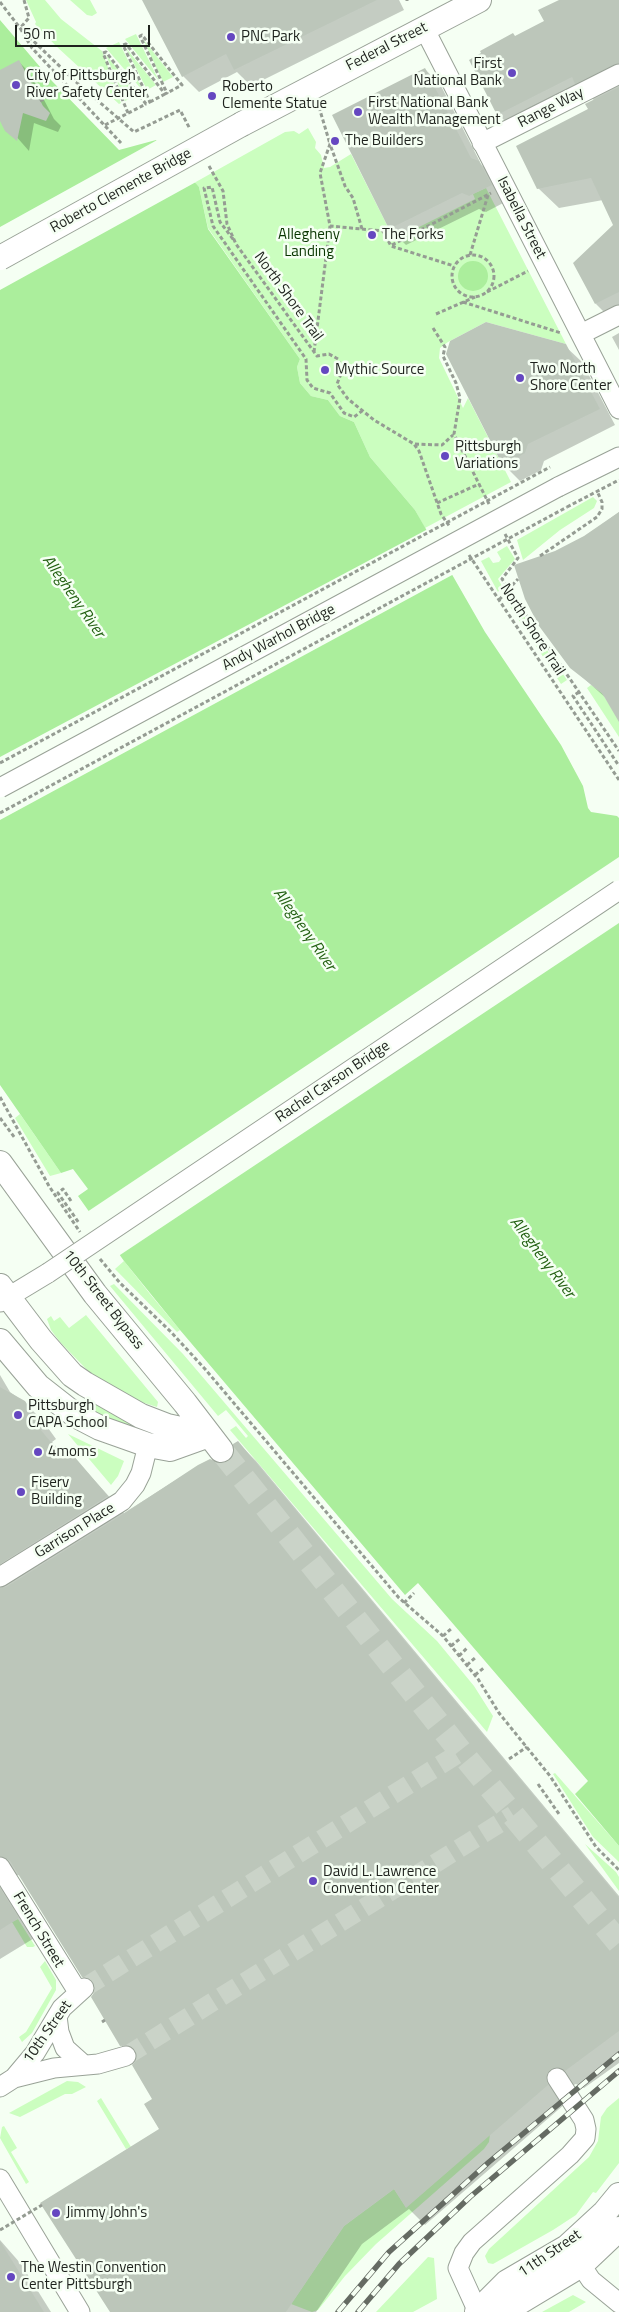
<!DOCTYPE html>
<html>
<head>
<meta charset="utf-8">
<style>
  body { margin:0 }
  #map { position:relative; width:619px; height:2312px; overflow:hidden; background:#f5fff3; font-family:"Titillium Web",sans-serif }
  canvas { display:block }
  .scale { position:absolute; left:15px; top:25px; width:135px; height:22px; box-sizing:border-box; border:2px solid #1e221d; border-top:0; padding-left:6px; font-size:15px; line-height:18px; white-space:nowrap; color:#1e221d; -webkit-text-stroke:4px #f5fff3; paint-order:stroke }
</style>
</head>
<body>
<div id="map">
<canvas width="619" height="2312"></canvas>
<div class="scale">50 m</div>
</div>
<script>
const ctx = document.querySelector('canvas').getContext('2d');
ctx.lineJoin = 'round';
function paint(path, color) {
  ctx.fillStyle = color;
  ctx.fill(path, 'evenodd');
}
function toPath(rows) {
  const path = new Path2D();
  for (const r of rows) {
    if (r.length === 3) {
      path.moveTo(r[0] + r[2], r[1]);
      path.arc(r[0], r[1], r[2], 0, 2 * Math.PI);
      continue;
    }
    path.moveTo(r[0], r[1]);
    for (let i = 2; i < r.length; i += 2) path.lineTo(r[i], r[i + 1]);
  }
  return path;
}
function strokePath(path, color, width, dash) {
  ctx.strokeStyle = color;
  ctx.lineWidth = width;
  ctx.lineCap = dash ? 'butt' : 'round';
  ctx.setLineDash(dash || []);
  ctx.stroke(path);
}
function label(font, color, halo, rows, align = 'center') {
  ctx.font = font + ' "Titillium Web",sans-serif';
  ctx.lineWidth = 5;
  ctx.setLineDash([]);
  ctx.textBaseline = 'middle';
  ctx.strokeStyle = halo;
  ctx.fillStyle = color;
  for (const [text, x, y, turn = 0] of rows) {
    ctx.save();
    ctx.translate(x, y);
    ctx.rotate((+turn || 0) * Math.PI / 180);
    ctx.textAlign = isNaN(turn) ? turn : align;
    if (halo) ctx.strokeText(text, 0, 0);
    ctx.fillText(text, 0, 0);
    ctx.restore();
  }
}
paint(toPath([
  [26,0,45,0,61,19,102,51,121,103,119,104,56,46,35,24,36,22],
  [70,0,90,0,97,13,92,16,87,15],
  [136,34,159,81,125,39],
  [143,39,173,77,163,82],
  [119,42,143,91,106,48],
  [126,48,156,85,147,90],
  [106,55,139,94,125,101],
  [308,128,316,142,315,148,321,155,324,168,330,167,351,154,389,229,407,233,475,199,473,194,486,188,566,344,486,322,448,342,440,348,439,358,463,408,468,398,511,482,425,528,415,510,370,457,354,422,340,416,328,400,311,396,300,383,297,367,300,359,208,228,199,187,194,183,285,132,294,131,299,134],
  [593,497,597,501,594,508,560,530,523,560,517,540],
  [507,546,515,559,498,579,502,586,498,592,481,561,489,557,493,563,499,562,501,559,497,552],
  [511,596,567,680,561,684,507,602],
  [591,685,602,693,619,720,619,737,587,688],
  [20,1114,61,1173,50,1176,15,1118],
  [124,1261,150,1294,180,1330,177,1332,115,1269],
  [114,1284,183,1354,392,1599,437,1641,474,1686,493,1716,487,1732,230,1430,236,1426,246,1438,248,1436,226,1410,218,1416,110,1286],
  [86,1315,158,1402,157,1407,141,1402,91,1374,60,1342,51,1330,47,1319,51,1316,54,1321,60,1317,69,1328],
  [91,1401,99,1402,160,1436,132,1429,100,1416,88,1408],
  [68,1434,124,1461,118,1476,111,1485],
  [555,1773,619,1846,619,1862,593,1837,553,1774],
  [585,1844,616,1872,619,1877,619,1891],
  [18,1919,35,1946,33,1947,27,1947,12,1922],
  [45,1961,56,1980,56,1990,32,2033,22,2042,19,2037,26,2032,52,1988,40,1967],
  [67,2081,78,2082,86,2087,72,2094,65,2094,20,2117,9,2113],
  [101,2098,131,2147,126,2149,97,2101],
  [619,2098,619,2163,596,2193,593,2192,576,2215,553,2230,493,2264,488,2263,485,2256,489,2249,589,2157,598,2141,601,2117,607,2108],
  [4,2126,17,2148,11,2152,29,2182,26,2184,0,2138,2,2127],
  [490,2134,489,2142,484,2149,376,2244,345,2276,318,2310,312,2312,291,2304,344,2226,394,2189,406,2207],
  [428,2257,434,2258,437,2299,413,2312,376,2312],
  [573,2295,586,2302,569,2312,542,2312]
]), '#cbfebf');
paint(toPath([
  [0,20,52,81,119,150,156,140,199,187,208,229,300,359,297,367,300,383,311,396,328,400,340,416,354,422,370,457,415,510,485,632,561,745,583,786,588,808,591,812,617,816,619,818,619,1846,575,1794,588,1781,418,1583,405,1595,180,1330,124,1261,78,1196,88,1189,73,1169,61,1173,0,1085],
  [473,276,15]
]), '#abee9c');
paint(toPath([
  [159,139,196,182,0,290,0,227],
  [428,529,454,574,0,820,0,757],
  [619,857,619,923,117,1257,87,1212]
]), '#f5fff3');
paint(toPath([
  [143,0,399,0,404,10,251,86,237,72,199,92,183,76],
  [561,0,619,0,619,322,616,324,596,304,615,225,603,200,559,208,538,188,594,100,591,98,518,134,498,114,515,37,545,22],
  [19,62,30,73,54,119,61,126,58,132,34,123,29,151,0,118,0,71],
  [425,69,441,86,481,164,496,179,507,201,486,212,479,209,406,245,390,229,333,116],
  [619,333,619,350,612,337],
  [565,346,582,362,615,425,544,461,541,470,520,481,504,465],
  [619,512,619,718,607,699,571,667,556,552,585,537],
  [0,1375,10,1392,24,1402,43,1421,56,1439,52,1442,62,1453,67,1450,124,1513,198,1466,222,1465,230,1462,235,1455,238,1443,256,1461,619,1896,619,2063,584,2088,576,2084,569,2087,566,2103,425,2225,409,2209,362,2244,316,2312,112,2312,161,2129,154,2100,137,2061,121,2045,96,1989,83,1976,20,1875,12,1876,36,1937,0,1959],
  [0,2240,21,2264,51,2312,0,2312]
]), '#0003');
paint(toPath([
  [142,0,377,0,234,70,226,54,182,77],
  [559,0,619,0,619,63,575,84,572,77,497,115,469,60,481,53,480,51,513,33,515,36,544,21,538,10],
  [19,60,43,106,50,113,46,121,23,113,17,141,5,131,0,121,0,70],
  [425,68,471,158,479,161,492,185,469,196,462,193,389,229,332,115],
  [619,87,619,292,595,304,573,263,613,225,591,178,537,189,516,146,588,109,585,104],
  [486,322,566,344,600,409,528,444,525,453,503,466,446,354,450,341],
  [619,512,619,722,602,693,570,668,539,626,525,599,514,565,555,551,584,536],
  [0,1387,25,1401,38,1420,35,1423,60,1453,67,1448,108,1496,0,1564],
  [238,1441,619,1898,619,2031,565,2071,557,2067,551,2069,546,2078,548,2085,406,2208,394,2189,344,2226,286,2312,110,2312,40,2203,159,2129,144,2104,152,2099,132,2065,137,2059,137,2052,129,2045,120,2046,91,1997,95,1991,93,1981,82,1977,10,1861,0,1856,0,1588,6,1587,128,1511,198,1465,210,1459,222,1464,229,1461,234,1455,233,1444],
  [0,1888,19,1918,0,1930],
  [0,2241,44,2312,0,2312]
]), '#bcc6ba');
strokePath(toPath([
  [84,1988,461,1752],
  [126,2056,513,1815]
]), '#cad3c8', 19, [19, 9]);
strokePath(toPath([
  [221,1450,461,1752,619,1943]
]), '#cad3c8', 24, [24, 12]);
const minor = toPath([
  [424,28,619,409],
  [482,143,619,74],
  [581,334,619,315],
  [558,487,619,457],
  [0,1302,48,1273],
  [0,1577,122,1501,135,1485,141,1473,148,1445],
  [0,1867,78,1992],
  [57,2016,59,2032,65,2048,84,2065],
  [14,2078,35,2053,62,2008,84,1988],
  [0,2087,14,2078,54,2068,98,2064,126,2056],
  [0,2179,80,2312],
  [581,2265,591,2280,619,2303],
  [478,2312,458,2268,464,2253,472,2242,570,2155,585,2138,586,2129,584,2120,557,2078]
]);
const major = toPath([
  [242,124,479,0],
  [0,1163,95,1294,185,1403,221,1450],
  [0,1286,41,1340,72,1375,85,1384,141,1416,167,1426,209,1435],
  [0,1341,38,1386,75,1415,100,1428,148,1445,170,1449,209,1435],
  [477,2312,507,2282,567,2247,605,2212,619,2195],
  [478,2312,518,2303,581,2265,619,2229]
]);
strokePath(minor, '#99a297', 21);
strokePath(major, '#99a297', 26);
strokePath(toPath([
  [24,0,29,18,20,28,32,48,121,143],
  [407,0,407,1],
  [0,2,20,28,75,81,134,132,180,110,190,129],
  [40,101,60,90],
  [150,102,165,94],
  [319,107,330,144],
  [128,113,103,53,106,52,146,104,150,102,123,45,126,44,165,94,167,93,140,36,142,35,182,85,167,93],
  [105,125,146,104],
  [209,166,223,191,227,224,236,244,317,356,329,354,338,359,342,371,337,384,348,399,374,420,414,444,419,451,441,514,450,527],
  [362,229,353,198,345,186,330,144,320,173,330,226,383,231,391,246,454,266],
  [233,239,220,222,212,187,204,188,213,226,306,359,307,380,313,388,330,393,344,413,354,417,362,411],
  [392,245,491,193],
  [470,255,488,195],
  [473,276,21],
  [487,292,528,271],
  [463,302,561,333],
  [436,314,475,297],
  [433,328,445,347,443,356,456,383,460,398,454,434,489,504],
  [314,352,330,226],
  [415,444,442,445,453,435],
  [437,503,479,484],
  [567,507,619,480],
  [505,534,518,558,502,579,619,751],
  [469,555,619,780],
  [540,556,597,517,602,509,602,502,597,491],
  [499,600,518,579],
  [579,692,573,696,619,766],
  [0,1097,49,1186,80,1232],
  [0,1118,15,1138],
  [71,1201,63,1189,58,1193,79,1223],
  [100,1259,120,1283,171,1332,205,1369,399,1598,443,1636,478,1679,499,1713,550,1776,596,1847,619,1870],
  [404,1603,414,1593],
  [443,1636,452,1628],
  [451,1646,461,1638],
  [459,1656,468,1647],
  [467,1665,476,1657],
  [475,1675,485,1667],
  [509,1759,527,1747],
  [538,1784,559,1814],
  [102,2022,105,2020]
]), '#959c93', 3, [4, 2.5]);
strokePath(minor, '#fff', 19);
strokePath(major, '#fff', 24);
const rail = toPath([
  [338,2312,389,2252,489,2162,619,2054],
  [358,2312,399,2264,470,2197,619,2071]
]);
strokePath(rail, '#656b63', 5.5);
strokePath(rail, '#f5fff3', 4, [11]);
const minorBridge = toPath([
  [0,788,558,487],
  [48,1273,619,890]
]);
const majorBridge = toPath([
  [0,258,242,124]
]);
strokePath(minorBridge, '#99a297', 21, []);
strokePath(majorBridge, '#99a297', 26, []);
strokePath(toPath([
  [0,763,550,467],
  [0,813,567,507],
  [0,2230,42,2205]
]), '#959c93', 3, [4, 2.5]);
strokePath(minorBridge, '#fff', 19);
strokePath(majorBridge, '#fff', 24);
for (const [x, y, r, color] of [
  [231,37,5,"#6547c0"],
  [512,73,5,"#6547c0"],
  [16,85,5,"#6547c0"],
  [212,96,5,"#6547c0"],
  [358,112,5,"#6547c0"],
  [335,141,5,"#6547c0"],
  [372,235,5,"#6547c0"],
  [325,370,5,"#6547c0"],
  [520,378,5,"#6547c0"],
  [445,456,5,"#6547c0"],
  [18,1415,5,"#6547c0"],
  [38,1452,5,"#6547c0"],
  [21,1492,5,"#6547c0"],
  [313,1881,5,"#6547c0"],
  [56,2213,5,"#6547c0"],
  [11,2277,5,"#6547c0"]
]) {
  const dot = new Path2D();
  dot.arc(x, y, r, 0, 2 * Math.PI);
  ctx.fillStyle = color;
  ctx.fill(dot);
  strokePath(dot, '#f5fff3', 2);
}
label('15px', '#1e221d', '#f5fff3', [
  ["PNC Park",241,37],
  ["First",502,64,"right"],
  ["National Bank",502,81,"right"],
  ["City of Pittsburgh",26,76],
  ["River Safety Center",26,93],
  ["Roberto",222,87],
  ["Clemente Statue",222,104],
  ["First National Bank",368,103],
  ["Wealth Management",368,120],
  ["The Builders",345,141],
  ["The Forks",382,235],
  ["Two North",530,369],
  ["Shore Center",530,386],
  ["Mythic Source",335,370],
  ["Pittsburgh",455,447],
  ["Variations",455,464],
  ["Pittsburgh",28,1406],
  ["CAPA School",28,1423],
  ["4moms",48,1452],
  ["Fiserv",31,1483],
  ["Building",31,1500],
  ["David L. Lawrence",323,1872],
  ["Convention Center",323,1889],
  ["Jimmy John's",66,2213],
  ["The Westin Convention",21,2268],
  ["Center Pittsburgh",21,2285]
], 'left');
label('15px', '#1e221d', '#f5fff3', [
  ["Federal Street",387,47,-27],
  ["Range Way",551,108,-27],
  ["Roberto Clemente Bridge",121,191,-29],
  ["Isabella Street",521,218,63],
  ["North Shore Trail",288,297,54],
  ["North Shore Trail",532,630,57],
  ["Andy Warhol Bridge",279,638,-28],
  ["Rachel Carson Bridge",333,1082,-34],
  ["10th Street Bypass",103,1300,52],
  ["Garrison Place",75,1531,-32],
  ["French Street",38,1930,59],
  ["10th Street",48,2032,-55],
  ["11th Street",550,2254,-34]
]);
label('15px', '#083500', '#f5fff3', [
  ["Allegheny",309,235],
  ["Landing",309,252]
]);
label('italic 16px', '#236112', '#f5fff3', [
  ["Allegheny River",73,597,55],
  ["Allegheny River",304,930,55],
  ["Allegheny River",542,1258,53]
]);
</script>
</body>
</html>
